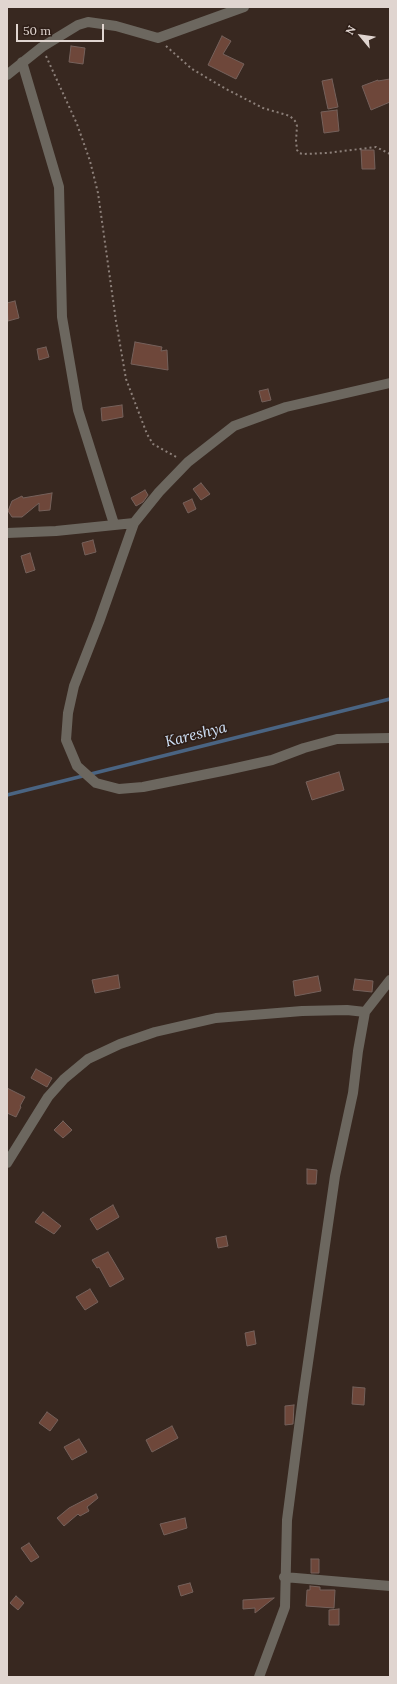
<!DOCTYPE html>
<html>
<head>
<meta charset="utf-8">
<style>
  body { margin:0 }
  #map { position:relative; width:397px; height:1684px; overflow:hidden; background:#382820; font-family:Lora,serif }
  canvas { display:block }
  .frame { position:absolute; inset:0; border:8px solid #e0d5d0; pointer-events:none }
  .north { position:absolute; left:341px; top:16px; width:40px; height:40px; -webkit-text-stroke:3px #2e1e17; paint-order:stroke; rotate:299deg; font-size:11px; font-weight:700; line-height:16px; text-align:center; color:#e0d5d0 }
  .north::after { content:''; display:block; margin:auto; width:14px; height:18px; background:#e0d5d0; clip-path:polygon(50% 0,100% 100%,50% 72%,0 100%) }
  .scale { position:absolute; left:16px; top:24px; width:88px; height:18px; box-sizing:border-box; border:2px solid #e0d5d0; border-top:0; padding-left:5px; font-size:12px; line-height:14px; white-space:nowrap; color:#e0d5d0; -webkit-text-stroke:3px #2e1e17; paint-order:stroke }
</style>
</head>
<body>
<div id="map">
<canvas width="397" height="1684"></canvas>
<div class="frame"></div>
<div class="north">N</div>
<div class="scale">50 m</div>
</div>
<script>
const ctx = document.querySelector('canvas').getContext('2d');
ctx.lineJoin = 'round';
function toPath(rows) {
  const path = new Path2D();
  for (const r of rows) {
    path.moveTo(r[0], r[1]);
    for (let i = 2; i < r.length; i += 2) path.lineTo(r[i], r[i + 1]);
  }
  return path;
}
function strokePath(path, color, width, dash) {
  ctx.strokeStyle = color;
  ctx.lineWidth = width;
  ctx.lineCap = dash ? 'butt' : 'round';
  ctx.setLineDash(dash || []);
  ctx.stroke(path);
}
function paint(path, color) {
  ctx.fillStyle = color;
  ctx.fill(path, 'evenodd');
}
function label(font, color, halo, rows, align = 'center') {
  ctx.font = font + ' Lora,serif';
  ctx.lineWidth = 3.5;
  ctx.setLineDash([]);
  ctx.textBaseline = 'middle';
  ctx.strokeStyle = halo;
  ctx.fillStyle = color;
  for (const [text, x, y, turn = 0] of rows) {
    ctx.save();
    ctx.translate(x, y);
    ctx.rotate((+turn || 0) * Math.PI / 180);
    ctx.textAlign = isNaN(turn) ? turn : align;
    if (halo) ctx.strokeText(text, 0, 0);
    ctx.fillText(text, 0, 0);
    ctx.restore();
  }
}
strokePath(toPath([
  [7,795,390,699]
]), '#4a6482', 3.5);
const building = toPath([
  [222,36,231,41,223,54,244,64,236,79,208,65,222,36],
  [71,46,85,48,83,64,69,62,71,46],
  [332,79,338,107,328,109,322,81,332,79],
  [390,79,390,102,371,110,362,86,378,80,378,81,390,79],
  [337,110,339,131,324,133,321,112,337,110],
  [361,150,374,150,375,169,362,169,361,150],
  [15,301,19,318,8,321,7,303,15,301],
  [135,342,162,347,161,351,167,350,168,370,131,364,135,342],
  [46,347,49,357,39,360,37,349,46,347],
  [268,389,271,400,262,402,259,391,268,389],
  [122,405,123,417,102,421,101,408,122,405],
  [201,483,210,494,201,500,193,489,201,483],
  [145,490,148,495,143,502,136,506,131,498,145,490],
  [52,493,50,510,39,511,39,503,22,517,12,517,8,511,12,501,22,496,23,498,52,493],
  [192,499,196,509,188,513,183,503,192,499],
  [93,540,96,552,85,555,82,543,93,540],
  [30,553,35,570,26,573,21,556,30,553],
  [339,772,344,790,312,800,306,782,339,772],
  [118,975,120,988,95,993,92,980,118,975],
  [318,976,321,991,295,996,293,981,318,976],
  [355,979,373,981,372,992,353,990,355,979],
  [36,1069,52,1078,47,1087,31,1078,36,1069],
  [7,1088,25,1097,20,1106,21,1107,16,1117,7,1113,7,1088],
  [63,1121,72,1130,63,1138,54,1130,63,1121],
  [307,1169,317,1170,316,1184,307,1184,307,1169],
  [113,1205,119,1217,97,1230,90,1219,113,1205],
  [43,1212,61,1226,54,1234,35,1222,43,1212],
  [226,1236,228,1246,218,1248,216,1238,226,1236],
  [108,1252,124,1279,110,1287,99,1267,97,1268,92,1260,108,1252],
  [90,1289,98,1302,85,1310,76,1297,90,1289],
  [254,1331,256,1344,247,1346,245,1333,254,1331],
  [353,1387,365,1388,364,1405,352,1404,353,1387],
  [294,1405,293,1424,285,1425,285,1406,294,1405],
  [47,1412,58,1420,50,1431,39,1423,47,1412],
  [172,1426,178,1438,152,1452,146,1440,172,1426],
  [79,1439,87,1452,72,1460,64,1447,79,1439],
  [96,1494,98,1498,87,1507,89,1511,80,1516,78,1514,64,1526,57,1518,69,1508,96,1494],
  [185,1518,187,1528,164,1535,160,1524,185,1518],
  [29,1543,39,1557,31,1562,21,1548,29,1543],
  [311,1559,319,1559,319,1573,311,1573,311,1559],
  [190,1583,193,1592,181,1596,178,1586,190,1583],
  [310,1586,320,1587,320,1590,335,1590,334,1608,306,1606,307,1590,310,1590,310,1586],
  [16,1596,24,1603,18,1610,10,1603,16,1596],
  [274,1598,255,1613,255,1608,243,1609,243,1600,274,1598],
  [339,1609,339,1625,329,1625,329,1610,339,1609]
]);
paint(building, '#6e473a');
strokePath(building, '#75615b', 1);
strokePath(toPath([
  [166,46,192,69,226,89,263,108,290,116,295,121,297,126,296,141,297,150,299,153,303,154,327,153,376,147,390,154],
  [46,56,77,124,90,161,98,193,116,321,126,379,147,434,153,444,178,458]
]), '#8d807a', 2, [2, 3]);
strokePath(toPath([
  [22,62,59,187,62,317,78,410,114,524],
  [7,75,42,47,78,25,88,22,116,26,158,38,244,7],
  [390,383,286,407,234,426,188,462,159,492,134,523,99,622,74,686,68,713,66,740,77,766,96,783,119,789,143,787,227,770,272,760,304,748,337,739,390,738],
  [7,533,56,531,134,523],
  [7,1163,48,1097,64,1079,88,1059,120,1044,155,1032,216,1018,302,1011,347,1010,365,1012],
  [284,1577,390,1586],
  [259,1677,285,1607,287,1520,303,1397,335,1176,353,1093,358,1051,365,1012,390,980]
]), '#6c675f', 10);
label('italic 15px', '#d2e4fa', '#2e1e17', [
  ["Kareshya",196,735,-14]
]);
</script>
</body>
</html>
